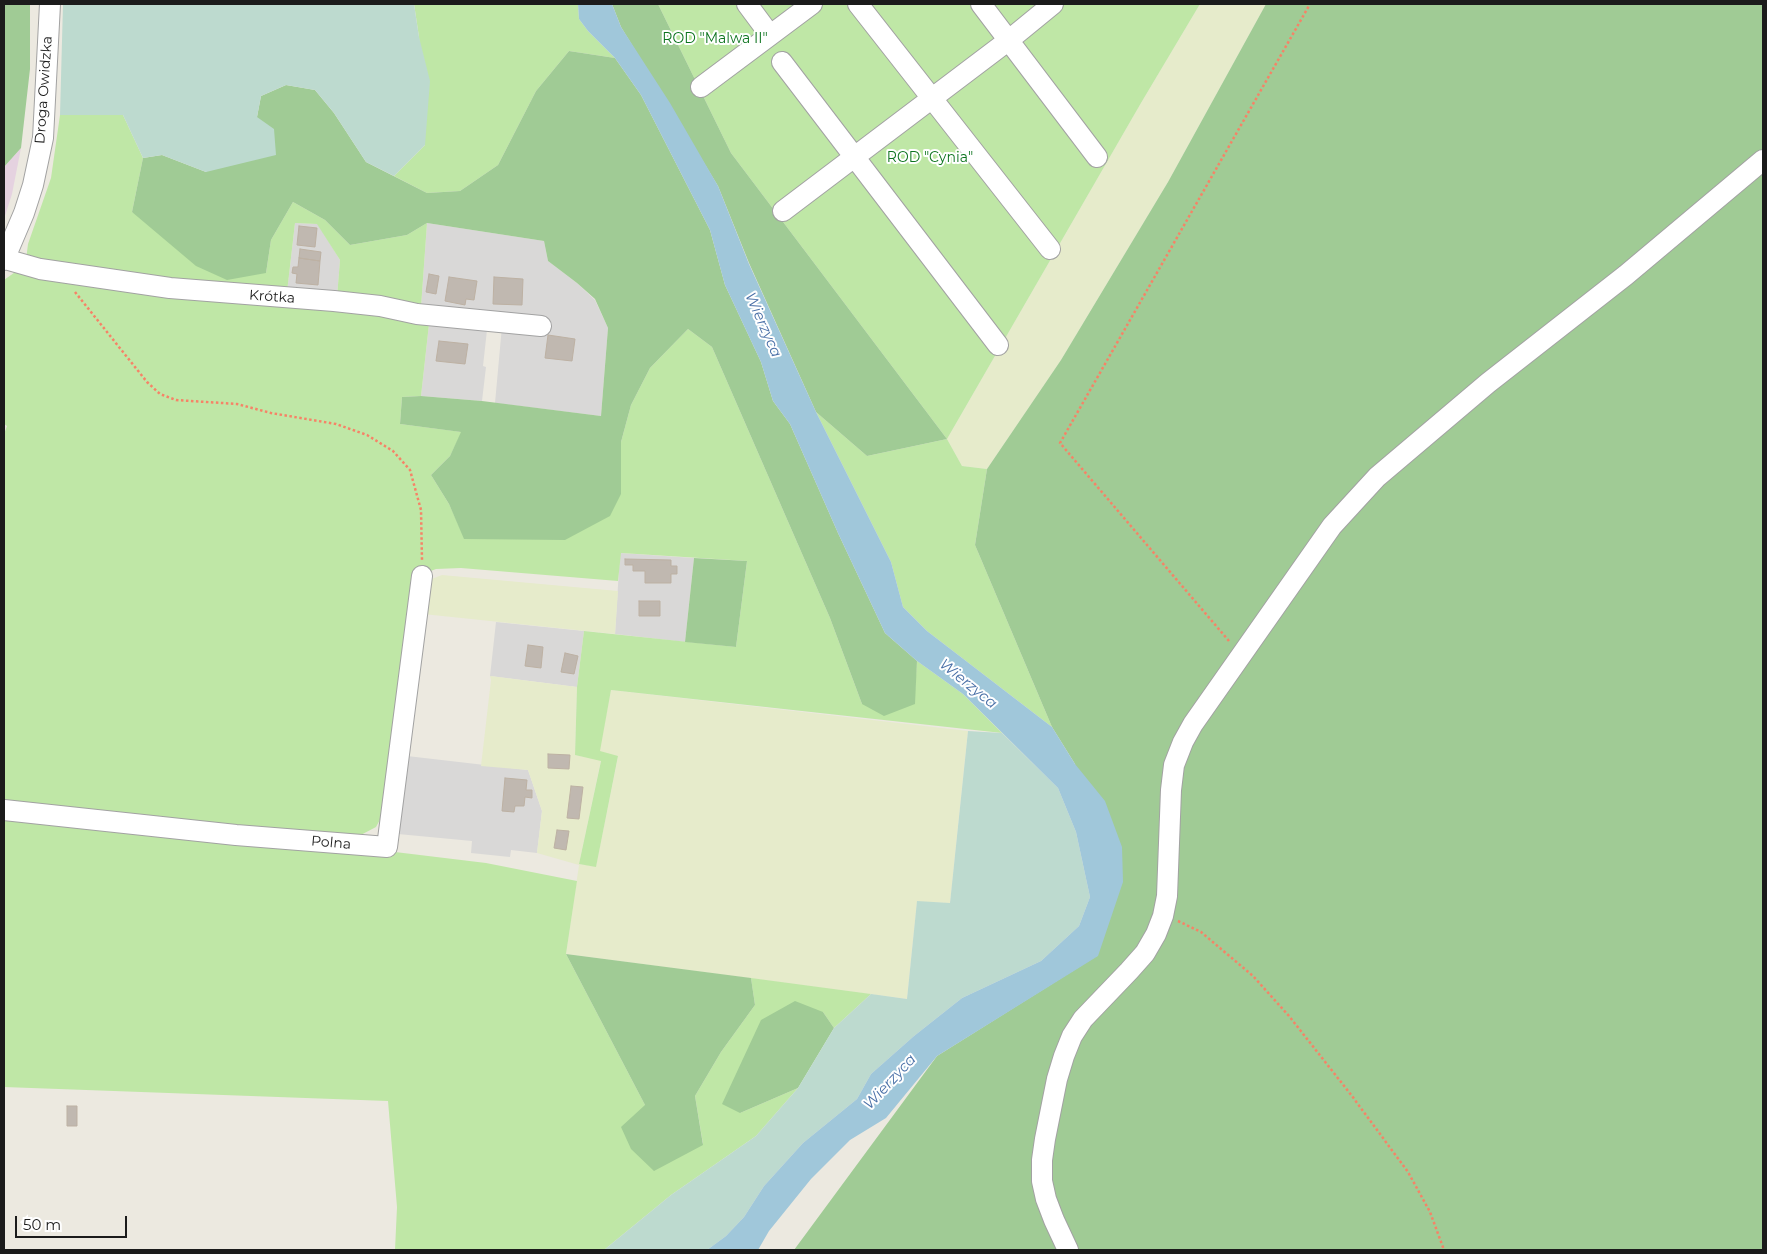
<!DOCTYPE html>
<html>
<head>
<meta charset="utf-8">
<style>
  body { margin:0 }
  #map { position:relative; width:1767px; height:1254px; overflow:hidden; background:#ece9e0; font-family:Montserrat,sans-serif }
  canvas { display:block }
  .frame { position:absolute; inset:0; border:5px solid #1b1b1b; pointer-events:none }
  .scale { position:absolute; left:15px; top:1216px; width:112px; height:22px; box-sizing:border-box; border:2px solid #1b1b1b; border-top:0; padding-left:6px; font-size:15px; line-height:18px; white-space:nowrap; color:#1b1b1b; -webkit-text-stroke:4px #fff; paint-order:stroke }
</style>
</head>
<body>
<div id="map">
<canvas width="1767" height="1254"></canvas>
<div class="frame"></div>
<div class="scale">50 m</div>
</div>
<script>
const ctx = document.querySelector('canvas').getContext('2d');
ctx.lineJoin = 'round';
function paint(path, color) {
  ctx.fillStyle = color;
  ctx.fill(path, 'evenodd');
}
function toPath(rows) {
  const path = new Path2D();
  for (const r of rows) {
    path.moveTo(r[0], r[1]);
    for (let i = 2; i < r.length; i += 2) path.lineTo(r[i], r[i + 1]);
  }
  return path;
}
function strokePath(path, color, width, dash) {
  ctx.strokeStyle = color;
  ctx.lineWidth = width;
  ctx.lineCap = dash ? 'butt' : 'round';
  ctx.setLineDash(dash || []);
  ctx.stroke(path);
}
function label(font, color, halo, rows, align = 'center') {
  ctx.font = font + ' Montserrat,sans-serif';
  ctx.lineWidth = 4;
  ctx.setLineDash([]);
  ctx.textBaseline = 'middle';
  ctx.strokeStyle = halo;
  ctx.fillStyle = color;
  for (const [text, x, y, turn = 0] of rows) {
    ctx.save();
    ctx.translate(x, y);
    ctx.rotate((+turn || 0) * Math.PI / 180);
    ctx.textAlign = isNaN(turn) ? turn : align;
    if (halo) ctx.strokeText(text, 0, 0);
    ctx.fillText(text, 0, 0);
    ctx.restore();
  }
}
paint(toPath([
  [295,223,318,224,340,260,337,297,287,292],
  [427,223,544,241,548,261,577,283,595,300,608,328,601,416,495,403,502,326,421,307],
  [429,324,487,330,483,366,486,367,482,401,421,396],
  [620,553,694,558,685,642,615,634],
  [496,622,584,631,577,687,490,676],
  [407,756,528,770,542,811,537,853,511,850,510,857,471,853,472,841,398,834]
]), '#d9d8d7');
paint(toPath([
  [21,148,12,194,4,219,4,167]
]), '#e5d2e0');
paint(toPath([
  [1200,4,1266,4,1168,182,1061,360,987,469,962,466,947,439,1141,103],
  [442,575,618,591,615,634,423,614,429,580],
  [490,676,577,687,575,755,601,760,579,864,596,866,618,757,599,751,611,690,968,731,950,903,917,902,907,999,566,954,579,865,537,853,542,811,528,770,481,766,491,680]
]), '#e6ebcb');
paint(toPath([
  [414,4,578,4,579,19,588,31,615,58,569,51,536,91,498,165,460,191,427,193,394,176,425,145,419,37],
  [658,4,1200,4,1141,103,947,439,962,466,987,469,975,545,1052,727,927,631,903,607,891,562,816,412,867,456,947,439,731,153],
  [60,115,123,115,143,158,132,212,266,273,271,240,293,202,325,220,350,245,407,235,427,223,421,307,337,297,340,260,317,224,295,223,287,292,166,284,26,260,28,244,51,178],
  [18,270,348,308,429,324,421,396,402,397,400,424,462,432,450,456,431,475,449,504,465,539,512,538,621,494,621,442,631,405,650,368,688,329,712,347,830,618,862,704,914,704,917,661,963,694,1002,733,611,690,600,751,618,756,596,867,579,864,601,761,575,755,577,687,584,631,736,647,747,561,621,553,618,581,461,568,436,569,417,576,388,805,376,827,355,838,4,804,4,434,7,426,4,424,4,280],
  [4,816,395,852,486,863,577,881,566,954,645,1105,703,1144,695,1096,721,1052,755,1005,751,978,871,994,834,1028,823,1012,740,1113,798,1088,756,1136,671,1195,604,1250,395,1250,397,1207,388,1101,4,1087]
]), '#bfe7a6');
paint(toPath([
  [4,4,30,4,30,69,21,148,4,167],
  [612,4,658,4,731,153,947,439,867,456,816,412,749,263,718,186,621,27],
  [1266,4,1763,4,1763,1250,794,1250,937,1056,1098,955,1075,764,1052,727,975,545,987,469,1061,360,1168,182],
  [569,51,615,58,641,95,710,230,725,285,761,362,773,401,790,424,838,533,885,633,917,661,915,704,884,716,862,704,830,618,712,347,688,329,650,368,631,405,621,442,621,494,610,516,565,540,464,539,449,504,431,475,450,456,461,432,400,424,402,397,421,396,482,401,601,416,608,328,595,299,577,283,548,261,544,241,427,223,407,235,350,245,325,220,293,202,271,240,266,273,227,280,196,266,132,212,143,158,162,155,206,172,257,117,261,96,286,85,315,90,334,113,366,162,427,193,460,191,498,165,536,91],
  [694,558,747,561,736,647,685,642],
  [566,954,751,978,755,1005,721,1052,695,1096,703,1145,654,1171,631,1149,621,1127,645,1105],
  [795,1001,823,1012,834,1028,798,1088,740,1113,722,1104,761,1020]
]), '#a0cb95');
paint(toPath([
  [63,4,414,4,419,37,430,81,425,145,394,176,366,162,334,113,315,90,286,85,261,96,257,117,274,129,276,155,206,172,162,155,143,158,123,115,60,115],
  [968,731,1002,733,1058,788,1076,832,1090,897,1079,926,1041,961,962,998,914,1036,871,1074,857,1099,803,1143,764,1186,744,1217,726,1236,707,1250,604,1250,671,1195,756,1136,798,1088,834,1028,871,994,907,999,917,901,950,903]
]), '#bddacf');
paint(toPath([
  [578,4,612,4,621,27,670,103,718,186,749,264,816,412,891,562,903,607,927,631,1052,727,1075,764,1105,801,1122,847,1123,882,1098,956,937,1056,886,1118,850,1140,811,1179,769,1231,758,1250,707,1250,726,1236,744,1217,764,1186,803,1143,857,1099,871,1074,914,1036,962,998,1041,961,1079,926,1090,897,1076,832,1058,788,963,694,917,661,885,633,838,533,790,424,773,401,761,362,725,285,710,230,641,95,615,58,588,31,579,19]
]), '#a0c7da');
const building = toPath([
  [299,226,317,228,315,247,297,245,299,226],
  [300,249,321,252,320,261,299,258,300,249],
  [299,258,320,261,318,285,296,283,297,274,292,273,293,267,298,267,299,258],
  [429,274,439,276,436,294,426,292,429,274],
  [449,277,477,281,474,300,466,299,465,305,445,301,449,277],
  [494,277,523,279,522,305,493,304,494,277],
  [548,335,575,339,572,361,545,358,548,335],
  [439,341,468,344,465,364,436,361,439,341],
  [625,559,671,560,671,566,677,566,677,574,671,574,671,583,645,583,645,571,633,571,633,565,625,565,625,559],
  [639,601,660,601,660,616,639,616,639,601],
  [528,645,543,647,541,668,525,666,528,645],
  [565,653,578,656,574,674,561,672,565,653],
  [548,754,570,755,569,769,548,768,548,754],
  [505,778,527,780,526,790,532,790,532,798,525,797,524,806,515,806,514,812,502,811,505,778],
  [571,786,583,787,579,819,567,818,571,786],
  [557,830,569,831,566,850,554,848,557,830],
  [67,1106,77,1106,77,1126,67,1126,67,1106]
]);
paint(building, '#c0b8b0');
strokePath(building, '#bdb1a3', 1);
const minor = toPath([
  [747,4,770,35],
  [858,4,1050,249],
  [981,4,1097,157],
  [782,62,998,345],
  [701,87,812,4],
  [783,211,1009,40,1053,4],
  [5,259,40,269,170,288,334,301,380,306,417,314,541,326],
  [4,260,24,213,33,185,43,138,50,4],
  [4,810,236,835,387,847,422,576],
  [1068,1250,1054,1220,1046,1199,1042,1181,1042,1160,1045,1139,1057,1079,1064,1056,1072,1036,1083,1019,1129,971,1145,953,1156,934,1163,916,1167,896,1171,790,1174,765,1183,742,1193,724,1332,526,1377,477,1488,383,1626,275,1763,160]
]);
strokePath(minor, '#a2a2a2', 22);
strokePath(toPath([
  [75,292,147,382,160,394,176,400,237,404,271,413,336,424,367,435,393,451,410,470,421,510,422,560],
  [1229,641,1060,443,1310,4],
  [1178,921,1201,932,1253,976,1289,1016,1352,1096,1408,1172,1430,1212,1444,1250]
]), '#f68367', 2.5, [2.5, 2.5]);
strokePath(minor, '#fff', 20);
label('14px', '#0d741f', '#fff', [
  ["ROD \"Malwa II\"",715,39],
  ["ROD \"Cynia\"",930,158]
]);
label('14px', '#1b1b1b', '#fff', [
  ["Droga Owidzka",44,90,-86],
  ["Krótka",272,297,4],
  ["Polna",331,843,5]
]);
label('italic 15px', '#4a70a7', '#fff', [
  ["Wierzyca",763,325,66],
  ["Wierzyca",968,684,39],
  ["Wierzyca",890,1082,-47]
]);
</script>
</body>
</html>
